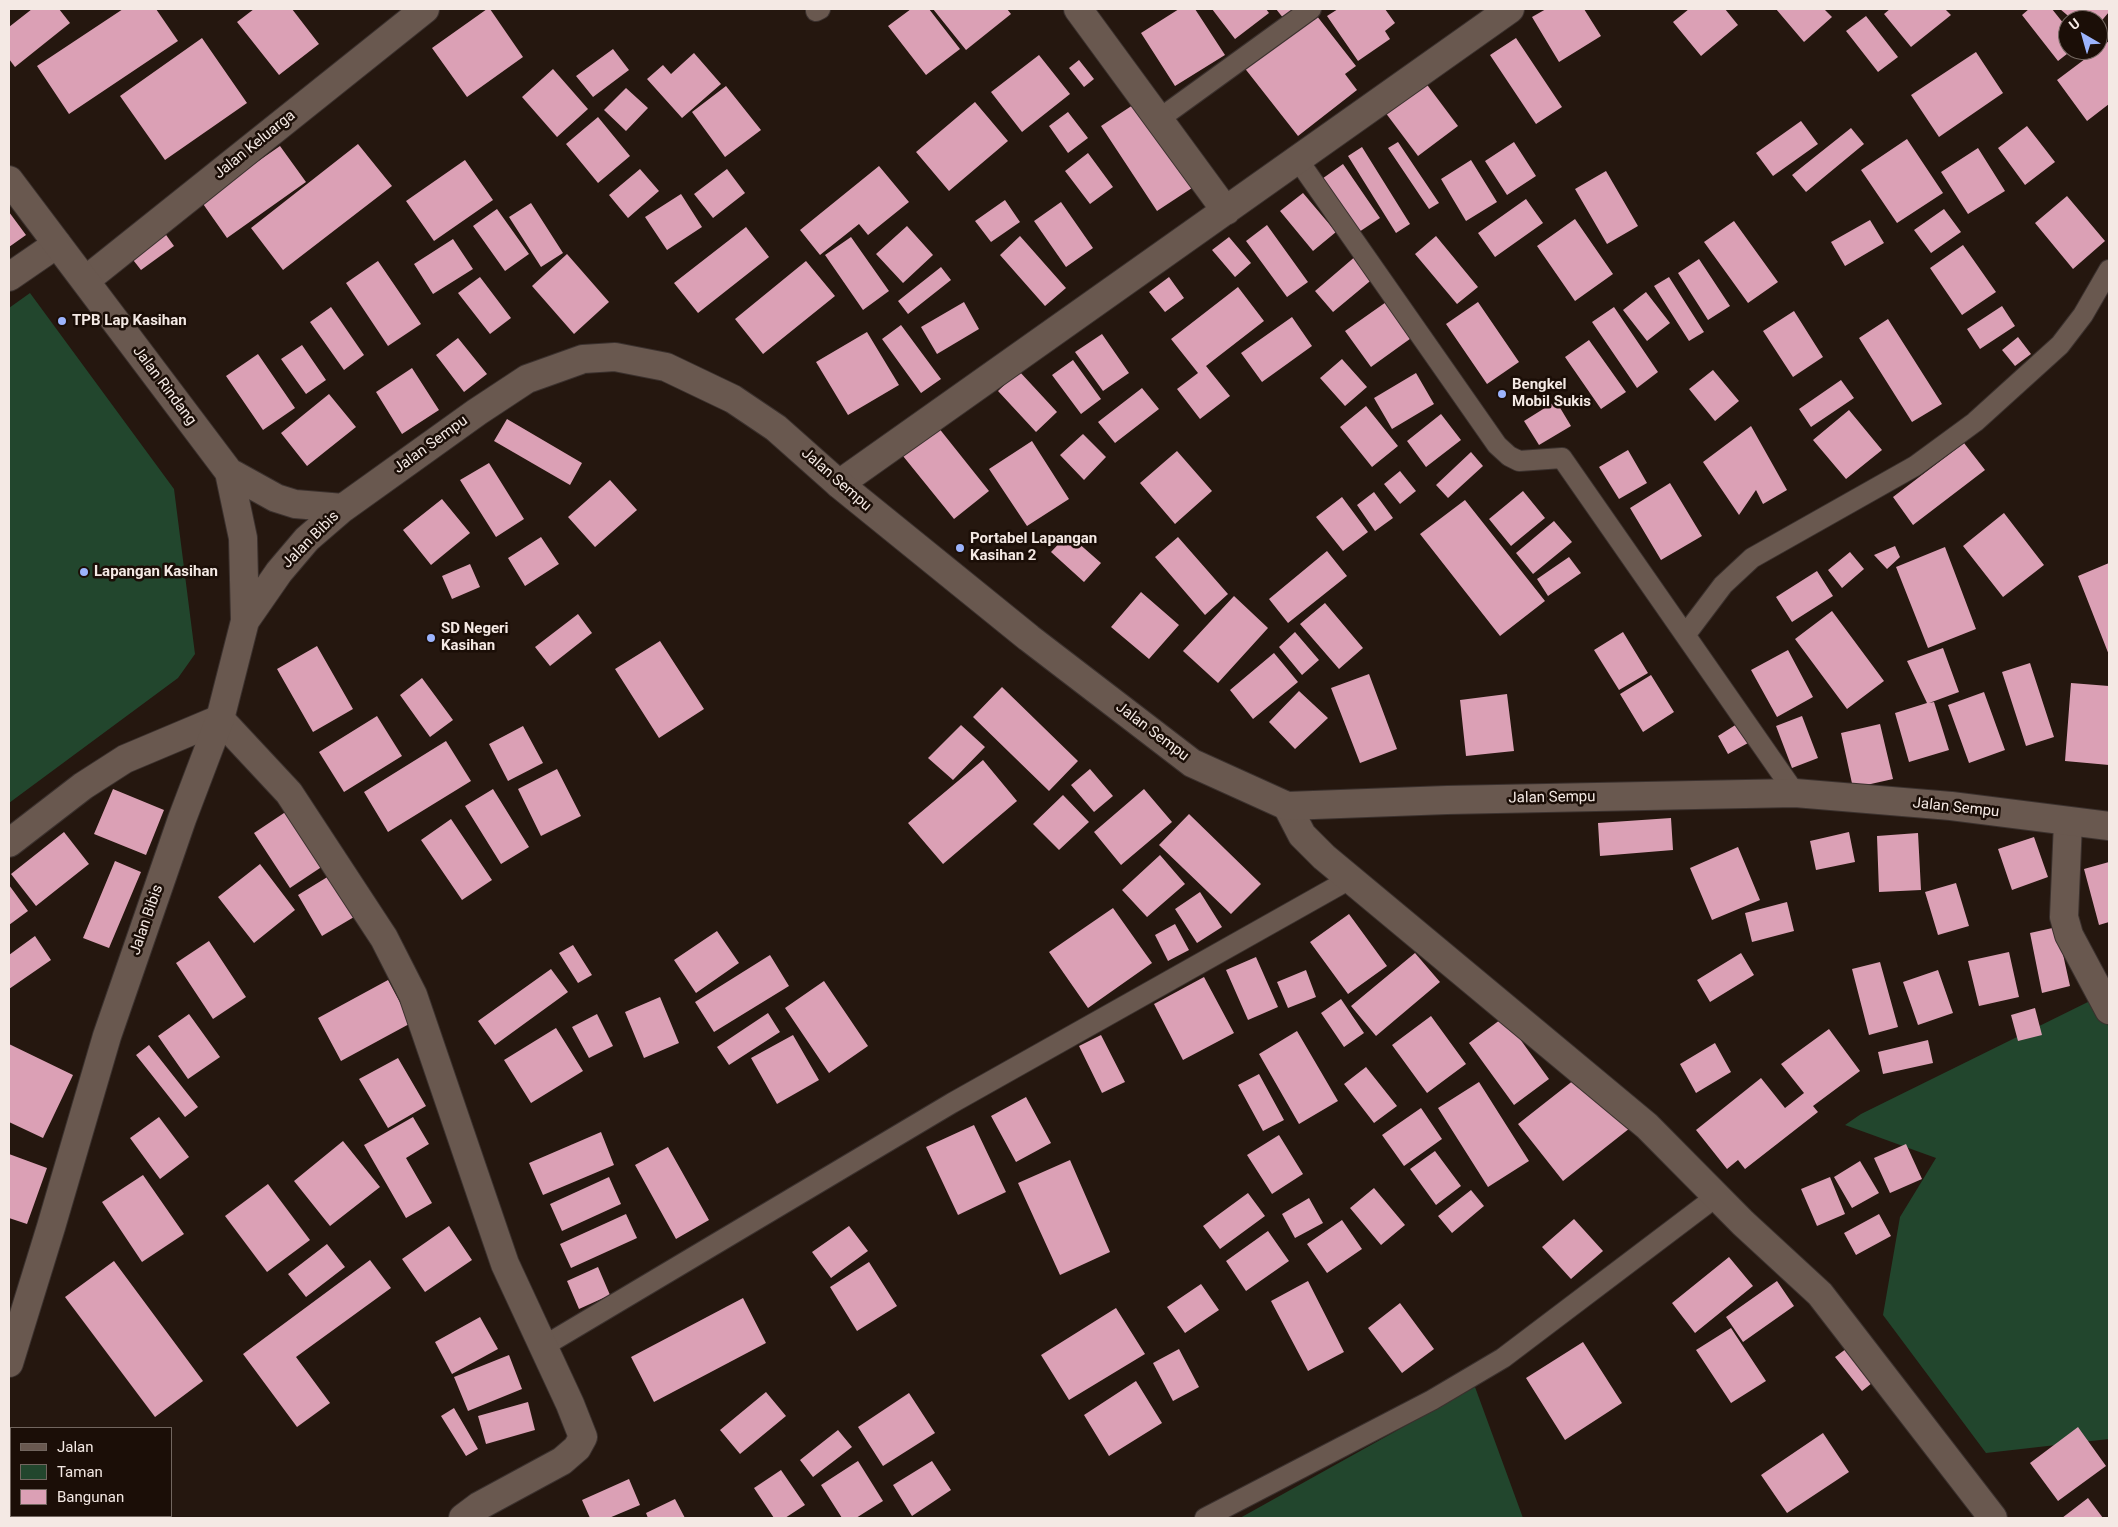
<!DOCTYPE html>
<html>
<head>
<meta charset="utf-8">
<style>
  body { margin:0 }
  #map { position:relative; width:2118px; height:1527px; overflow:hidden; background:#25170f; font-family:Roboto,sans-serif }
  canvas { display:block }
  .frame { position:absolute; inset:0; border:10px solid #f4e9e4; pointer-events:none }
  .legend { position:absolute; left:10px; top:1427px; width:162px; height:90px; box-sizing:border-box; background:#1b0e07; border:1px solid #72665f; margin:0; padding:6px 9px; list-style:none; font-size:15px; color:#f4e9e4 }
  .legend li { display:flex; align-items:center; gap:10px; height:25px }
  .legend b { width:25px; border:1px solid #72665f }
  .north { position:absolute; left:2058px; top:10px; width:50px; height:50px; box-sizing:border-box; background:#1b0e07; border:1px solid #72665f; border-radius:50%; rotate:322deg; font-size:14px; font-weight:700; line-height:20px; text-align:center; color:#f4e9e4 }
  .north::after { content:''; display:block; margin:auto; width:18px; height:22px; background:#9cb4fd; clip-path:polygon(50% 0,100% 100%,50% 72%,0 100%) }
</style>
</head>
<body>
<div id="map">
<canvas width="2118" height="1527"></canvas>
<div class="frame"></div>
<ul class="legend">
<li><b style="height:6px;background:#69584f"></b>Jalan</li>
<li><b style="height:14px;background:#22462d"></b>Taman</li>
<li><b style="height:14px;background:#dba0b5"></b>Bangunan</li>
</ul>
<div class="north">U</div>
</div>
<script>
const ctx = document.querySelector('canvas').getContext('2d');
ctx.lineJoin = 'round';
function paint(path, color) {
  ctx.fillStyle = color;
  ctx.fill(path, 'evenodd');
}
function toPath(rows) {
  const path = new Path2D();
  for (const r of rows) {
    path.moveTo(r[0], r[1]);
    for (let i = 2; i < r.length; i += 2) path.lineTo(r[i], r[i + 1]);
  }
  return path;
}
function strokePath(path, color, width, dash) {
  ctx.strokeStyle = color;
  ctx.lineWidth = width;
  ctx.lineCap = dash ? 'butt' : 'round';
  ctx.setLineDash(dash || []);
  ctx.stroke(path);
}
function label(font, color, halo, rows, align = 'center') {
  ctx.font = font + ' Roboto,sans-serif';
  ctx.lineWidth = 5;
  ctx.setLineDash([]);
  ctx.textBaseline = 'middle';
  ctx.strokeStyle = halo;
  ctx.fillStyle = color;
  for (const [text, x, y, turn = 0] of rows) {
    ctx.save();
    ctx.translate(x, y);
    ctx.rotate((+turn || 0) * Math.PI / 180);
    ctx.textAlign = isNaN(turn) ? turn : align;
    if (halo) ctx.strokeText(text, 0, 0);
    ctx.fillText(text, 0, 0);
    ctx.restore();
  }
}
paint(toPath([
  [30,293,174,489,195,654,178,678,9,803,9,308],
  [2096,998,2109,1028,2109,1439,1986,1453,1883,1315,1900,1217,1936,1158,1845,1125,1861,1114],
  [1475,1387,1523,1518,1240,1518]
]), '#22462d');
paint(toPath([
  [32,9,59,9,70,23,15,67,9,59,9,27],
  [123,9,156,9,178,41,69,114,37,66],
  [254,9,292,9,319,44,279,75,237,22],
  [487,9,490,9,523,57,467,97,432,48],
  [911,9,929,9,960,49,926,75,888,26],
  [933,9,1007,9,1011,14,966,50],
  [1179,9,1195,9,1225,55,1175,86,1141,33],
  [1212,9,1266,9,1269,13,1235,39],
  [1276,9,1297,9,1284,19],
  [1338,9,1385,9,1395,23,1385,31,1390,39,1358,61,1327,16],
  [1546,9,1584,9,1601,36,1559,62,1532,17],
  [1689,9,1725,9,1738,25,1701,56,1673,22],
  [1776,9,1824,9,1832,17,1804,42],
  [1890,9,1945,9,1951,15,1911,47,1884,14],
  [2029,9,2052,9,2068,29,2068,50,2072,50,2058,61,2022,15],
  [2060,9,2109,9,2109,12,2098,25,2098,20,2073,20],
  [1313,11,1356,66,1345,74,1357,90,1298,136,1243,66],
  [1866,16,1898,57,1878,72,1846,31],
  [202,38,247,103,165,160,120,96],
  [1516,38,1562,107,1536,124,1490,55],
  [2109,41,2109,104,2087,121,2057,80],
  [613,49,629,70,593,97,576,76],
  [1976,52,2003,93,1939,137,1911,95],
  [694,53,721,84,682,118,647,79,663,65,671,74],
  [1039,55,1070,94,1022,132,991,92],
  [1079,60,1094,79,1084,87,1069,68],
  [553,69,588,109,557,137,522,97],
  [1425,82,1458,126,1418,156,1385,112],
  [726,86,761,130,725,157,692,112],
  [626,88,648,108,626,131,604,110],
  [975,102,1008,141,949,191,916,152],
  [1136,103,1192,188,1157,211,1101,126],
  [1068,112,1088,138,1068,153,1049,126],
  [598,117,630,156,598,183,566,144],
  [1801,121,1818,144,1773,176,1756,153],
  [2027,126,2055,162,2025,185,1998,148],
  [1851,128,1864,144,1806,192,1792,175],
  [1907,139,1943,193,1897,223,1861,170],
  [1398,142,1439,203,1429,209,1388,148],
  [1514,142,1536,176,1507,195,1485,161],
  [358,144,392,186,283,270,251,228],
  [280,146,306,182,227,238,201,201],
  [1362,147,1410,224,1396,233,1348,156],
  [1978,148,2005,191,1968,214,1941,172],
  [1088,153,1113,187,1090,204,1065,171],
  [465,160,493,200,434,241,406,201],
  [1471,160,1497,202,1466,221,1441,179],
  [1343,164,1380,218,1356,234,1319,181],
  [879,166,909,202,868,235,859,224,820,255,800,230],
  [640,169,659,191,628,218,609,195],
  [727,169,745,193,713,218,694,194],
  [1606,171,1638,226,1607,244,1575,189],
  [1303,193,1336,232,1313,251,1280,211],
  [681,194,702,227,667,250,645,217],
  [2067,196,2105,241,2073,269,2035,223],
  [1526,199,1543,223,1495,257,1478,233],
  [1005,200,1020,222,991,242,975,221],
  [1061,202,1093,248,1066,267,1034,221],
  [531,203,563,253,541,267,509,217],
  [497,209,529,254,505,271,473,226],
  [1944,209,1961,232,1931,253,1914,230],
  [9,212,26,235,9,247],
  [1575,219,1613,274,1575,301,1537,246],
  [1870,220,1884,243,1845,266,1831,242],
  [1734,221,1778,282,1748,303,1704,242],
  [1267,225,1308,282,1287,297,1246,241],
  [907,226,933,255,903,283,876,254],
  [746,227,769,257,698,313,674,283],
  [164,232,174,246,141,270,130,256],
  [1020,236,1066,288,1045,306,1000,255],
  [1436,236,1478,287,1457,304,1415,254],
  [851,237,889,291,863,310,825,255],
  [1229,237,1251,263,1235,277,1212,250],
  [453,239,473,269,433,294,414,264],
  [1963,245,1996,292,1962,315,1930,268],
  [567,254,609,302,574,334,532,286],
  [1357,255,1375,277,1333,312,1315,291],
  [1699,259,1730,306,1708,320,1678,273],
  [378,261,421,324,388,346,346,283],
  [806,261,835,296,763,354,735,319],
  [941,267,951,280,908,314,898,301],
  [480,277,511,318,490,334,458,293],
  [1169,277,1184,298,1165,312,1149,292],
  [1669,277,1704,332,1689,341,1654,286],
  [1238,287,1264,321,1206,366,1230,396,1200,419,1177,389,1198,373,1171,339],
  [1646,292,1670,323,1647,341,1623,310],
  [1389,300,1414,336,1371,367,1345,331],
  [964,302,979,329,937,354,921,327],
  [1478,302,1519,362,1487,384,1446,324],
  [2002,306,2015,326,1980,349,1967,329],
  [331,307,364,355,344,370,310,322],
  [1614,307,1658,372,1637,388,1592,322],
  [1794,311,1823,357,1793,377,1763,331],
  [1292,317,1312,346,1262,382,1241,353],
  [1888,319,1942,404,1912,422,1859,338],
  [901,325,941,379,921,393,882,339],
  [867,332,899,385,848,415,816,362],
  [1102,334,1129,373,1103,391,1075,352],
  [2018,337,2031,354,2015,366,2002,350],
  [458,338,487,374,464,392,436,355],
  [1589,340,1626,392,1601,409,1565,357],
  [302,345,326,380,306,394,281,359],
  [258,354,295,408,263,430,226,376],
  [1342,359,1367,387,1345,406,1320,378],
  [1073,360,1101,399,1081,414,1052,375],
  [412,368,439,410,402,434,376,392],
  [1713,370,1739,401,1715,421,1689,389],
  [1019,371,1057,412,1036,432,998,391],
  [1416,373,1434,404,1392,429,1374,398],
  [1841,380,1854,398,1811,427,1799,409],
  [1142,388,1159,409,1115,443,1098,422],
  [329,394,356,427,307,466,281,433],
  [1556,401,1571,426,1539,445,1524,421],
  [1366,406,1398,446,1372,467,1340,427],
  [1849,410,1882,450,1846,479,1813,440],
  [1441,414,1461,440,1426,467,1407,441],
  [507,419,582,463,570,485,494,441],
  [1751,426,1787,490,1763,504,1756,490,1739,515,1703,462],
  [938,427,989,491,954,519,903,456],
  [1083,434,1106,457,1084,480,1060,455],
  [1032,441,1069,499,1027,526,989,469],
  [1964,443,1985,470,1913,525,1893,497],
  [1628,450,1647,483,1619,499,1599,467],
  [1177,451,1212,491,1175,524,1140,483],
  [1471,452,1483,466,1448,498,1436,485],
  [489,463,524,519,496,537,460,480],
  [1400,471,1416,491,1400,504,1384,484],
  [610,480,637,510,595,547,568,517],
  [1670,483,1702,536,1661,560,1630,508],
  [1523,491,1545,518,1511,546,1489,519],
  [1374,492,1393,518,1375,531,1357,505],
  [1342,497,1368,532,1343,551,1316,517],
  [442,499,470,533,431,565,403,530],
  [1465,500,1545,601,1500,636,1420,534],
  [2004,513,2044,565,2003,597,1963,546],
  [1554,521,1572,542,1533,574,1516,553],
  [1068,534,1101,563,1084,582,1051,552],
  [541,537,559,564,525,586,508,558],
  [1178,537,1228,594,1205,615,1155,557],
  [1895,546,1900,557,1887,569,1874,555],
  [1945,547,1976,629,1928,648,1896,567],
  [1327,551,1347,576,1288,623,1269,599],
  [1850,552,1864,569,1842,588,1828,570],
  [1569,557,1581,573,1548,596,1537,579],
  [2109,563,2109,655,2078,576],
  [470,564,480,587,452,599,442,576],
  [1817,571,1833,596,1792,622,1776,597],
  [1141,592,1179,625,1149,659,1111,627],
  [1234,596,1268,628,1218,683,1183,651],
  [1325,603,1363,648,1339,669,1300,624],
  [1832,611,1884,681,1847,709,1795,639],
  [578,614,592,633,550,666,535,647],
  [1295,632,1319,660,1302,675,1279,647],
  [1623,632,1648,673,1619,690,1594,650],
  [660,641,704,709,659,738,615,669],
  [317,646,353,709,313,732,277,669],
  [1943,648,1959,692,1929,703,1934,702,1949,750,1909,762,1895,713,1927,703,1907,661],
  [1788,650,1813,697,1777,717,1751,670],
  [1274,653,1298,682,1253,719,1230,690],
  [2030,663,2054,737,2026,746,2002,672],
  [1369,674,1397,749,1360,763,1331,688],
  [1651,675,1674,712,1643,732,1620,694],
  [422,678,453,720,430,737,400,695],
  [2071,683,2109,686,2109,765,2065,761],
  [1002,687,1078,761,1049,791,973,717],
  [1299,691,1328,718,1295,749,1269,722],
  [1984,692,2005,750,1969,763,1948,705],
  [1507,694,1514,751,1466,756,1460,700],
  [377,716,402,756,344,792,319,752],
  [1802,716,1818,758,1792,768,1776,726],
  [1737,724,1748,743,1728,754,1718,736],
  [1880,724,1893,779,1853,788,1841,733],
  [961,725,985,747,953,780,928,758],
  [523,726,543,763,508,781,489,744],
  [446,741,471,781,388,832,364,792],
  [983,760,1017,801,943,864,908,823],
  [557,769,581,816,541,836,518,789],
  [1090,769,1113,796,1094,812,1071,785],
  [113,789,164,810,146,855,94,834],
  [493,789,529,847,501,864,465,806],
  [1144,789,1172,822,1121,865,1094,832],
  [1063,795,1089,822,1059,850,1033,824],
  [287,811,323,866,290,888,254,833],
  [1189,814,1261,884,1231,914,1159,845],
  [1671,818,1673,850,1600,856,1598,823],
  [451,819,492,880,462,900,421,840],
  [64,832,89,864,36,906,11,874],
  [1849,832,1855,862,1816,870,1810,841],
  [1918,833,1921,890,1879,892,1877,836],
  [2034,837,2048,877,2012,890,1998,849],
  [1738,847,1760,900,1712,920,1690,868],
  [1160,855,1185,884,1147,917,1122,890],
  [115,861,141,872,109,948,83,938],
  [2109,862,2109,922,2099,925,2084,869],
  [260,864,295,910,254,943,218,897],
  [329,876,354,917,322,936,298,895],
  [1956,883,1969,926,1938,935,1925,892],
  [9,885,28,911,9,925],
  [1200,892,1222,927,1197,943,1175,909],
  [1787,902,1794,931,1752,942,1745,913],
  [1113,908,1152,963,1088,1008,1049,952],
  [1349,914,1387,966,1348,994,1310,942],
  [1175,924,1189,950,1168,961,1155,935],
  [2057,927,2070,986,2042,993,2030,933],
  [717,931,739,963,696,993,674,960],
  [35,936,51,960,9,989,9,955],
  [209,941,246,997,213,1019,176,963],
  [573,945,592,975,578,983,559,953],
  [2009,952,2019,997,1979,1006,1968,961],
  [1415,953,1440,982,1376,1036,1351,1006],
  [1741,953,1754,975,1710,1002,1697,980],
  [770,955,789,986,714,1032,695,1002],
  [1256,957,1278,1007,1248,1020,1226,970],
  [1880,962,1898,1027,1869,1035,1852,969],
  [551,969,568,992,495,1045,478,1021],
  [1306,970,1316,997,1288,1008,1277,982],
  [1938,970,1953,1013,1918,1025,1903,982],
  [1204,977,1234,1033,1183,1060,1154,1004],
  [388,980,411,1023,341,1061,318,1018],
  [824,981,868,1046,829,1073,785,1008],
  [660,997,679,1043,644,1058,625,1012],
  [1341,999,1364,1033,1344,1047,1321,1013],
  [2035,1008,2042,1035,2018,1041,2011,1015],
  [768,1013,780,1032,729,1065,717,1047],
  [189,1014,220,1057,188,1079,158,1036],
  [597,1014,613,1046,589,1058,572,1027],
  [1431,1016,1466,1064,1427,1093,1392,1045],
  [1504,1017,1549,1079,1514,1105,1469,1043],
  [556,1028,583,1071,531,1103,504,1060],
  [1829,1029,1860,1071,1813,1106,1818,1112,1745,1169,1738,1160,1727,1169,1696,1130,1761,1078,1785,1108,1804,1093,1781,1064],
  [1297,1031,1338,1101,1299,1124,1259,1054],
  [793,1035,819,1080,777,1104,751,1058],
  [1101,1035,1125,1082,1102,1093,1079,1046],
  [1928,1040,1933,1063,1883,1074,1878,1052],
  [1715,1043,1731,1072,1696,1093,1680,1064],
  [9,1044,73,1075,43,1138,9,1122],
  [149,1045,198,1107,185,1117,136,1055],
  [398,1058,426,1106,388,1128,359,1079],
  [1366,1067,1397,1106,1374,1123,1344,1084],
  [1259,1074,1284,1120,1263,1131,1238,1085],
  [1579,1076,1630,1128,1563,1181,1518,1124],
  [1479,1082,1529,1161,1488,1187,1438,1108],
  [1026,1097,1051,1143,1016,1162,991,1116],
  [1421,1108,1442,1139,1404,1166,1382,1135],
  [159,1117,189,1157,160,1179,130,1138],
  [413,1117,429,1144,406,1158,432,1203,406,1218,364,1145],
  [974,1125,1006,1192,958,1215,926,1147],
  [601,1132,614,1165,543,1195,529,1163],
  [1279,1135,1303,1174,1272,1194,1247,1155],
  [343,1141,380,1187,330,1226,294,1181],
  [1906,1144,1922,1179,1890,1193,1874,1158],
  [668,1147,709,1220,676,1239,635,1165],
  [1435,1151,1461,1186,1436,1205,1410,1169],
  [9,1154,47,1168,27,1224,9,1218],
  [1070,1160,1110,1252,1060,1275,1018,1183],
  [1860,1161,1879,1193,1852,1208,1834,1177],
  [143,1175,184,1234,142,1262,102,1202],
  [609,1177,621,1204,562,1231,550,1204],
  [1830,1177,1845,1214,1817,1226,1801,1189],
  [268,1184,310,1240,267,1272,225,1216],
  [1374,1188,1405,1225,1381,1245,1350,1208],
  [1471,1190,1484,1206,1452,1233,1438,1216],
  [1248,1193,1265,1216,1220,1249,1203,1226],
  [1309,1198,1323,1223,1295,1238,1282,1214],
  [626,1214,637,1238,571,1268,560,1244],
  [1879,1214,1891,1236,1856,1255,1844,1233],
  [1574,1219,1603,1251,1571,1279,1542,1247],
  [1342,1220,1362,1249,1327,1273,1307,1244],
  [449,1226,472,1260,425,1292,402,1259],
  [849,1226,868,1251,831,1278,812,1252],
  [1268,1231,1289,1261,1246,1291,1226,1261],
  [327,1244,345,1267,306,1297,288,1274],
  [1729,1257,1753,1286,1695,1333,1672,1303],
  [370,1260,391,1288,296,1357,330,1403,297,1427,243,1354],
  [114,1261,203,1381,155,1417,65,1297],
  [869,1262,897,1306,857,1331,830,1287],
  [598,1267,610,1295,579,1309,567,1281],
  [1308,1281,1344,1352,1308,1371,1271,1301],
  [1777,1281,1794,1306,1743,1342,1726,1317],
  [1201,1284,1219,1310,1185,1333,1167,1307],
  [743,1298,766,1343,654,1402,631,1357],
  [1400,1303,1434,1349,1402,1373,1368,1328],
  [1116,1308,1145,1354,1069,1400,1041,1355],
  [480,1317,498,1349,452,1374,435,1342],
  [1731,1328,1766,1381,1731,1403,1696,1350],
  [1583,1342,1622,1403,1565,1440,1526,1378],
  [1850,1346,1877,1379,1862,1391,1835,1357],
  [1179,1349,1199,1387,1173,1401,1153,1363],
  [509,1355,522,1389,468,1411,454,1377],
  [1136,1381,1162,1423,1109,1456,1084,1415],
  [766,1392,786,1416,740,1454,720,1430],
  [909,1393,935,1433,883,1466,858,1427],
  [528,1402,535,1430,486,1444,478,1416],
  [454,1408,478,1449,466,1456,441,1416],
  [2078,1427,2106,1466,2058,1501,2030,1463],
  [838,1430,852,1447,813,1477,800,1460],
  [1823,1433,1849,1472,1787,1513,1761,1475],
  [858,1461,883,1501,856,1518,842,1518,821,1485],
  [932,1461,951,1490,912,1516,893,1485],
  [781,1470,805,1505,785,1518,774,1518,754,1488],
  [629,1479,640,1505,609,1518,590,1518,582,1500],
  [2088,1498,2103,1518,2062,1518],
  [675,1499,685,1518,648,1518,646,1513]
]), '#dba0b5');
const service = toPath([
  [816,11,820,9],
  [1159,119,1311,9],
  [1298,160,1497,445,1509,456,1519,461,1562,458,1795,793],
  [1686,634,1723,585,1752,558,1915,466,1975,422,2060,345,2083,315,2109,270],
  [544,1346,952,1103,1350,879],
  [9,1468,11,1471],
  [48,1516,50,1518],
  [1205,1518,1432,1400,1503,1358,1717,1196]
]);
const minor = toPath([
  [1078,9,1226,211],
  [9,277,57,244],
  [86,280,425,9],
  [839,484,1510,9],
  [1287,806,1302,835,1324,857,1647,1126,1743,1223,1820,1294,1993,1518],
  [2068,822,2064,917,2069,935,2109,1010],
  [9,843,83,786,125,759,220,719,289,793,384,938,413,995,505,1264,570,1404,583,1437,577,1448,562,1461,479,1506,463,1518]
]);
const secondary = toPath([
  [9,180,229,472,276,498,295,504,343,508],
  [229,472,243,538,245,621],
  [9,1363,51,1227,107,1036,182,819,220,719,245,621,279,572,307,539,343,508,477,412,527,379,583,359,615,357,666,367,733,399,776,428,839,484,1029,638,1192,763,1287,806,1447,800,1795,793,1951,806,2109,826]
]);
strokePath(service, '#3b312e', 22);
strokePath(minor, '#3b312e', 30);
strokePath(secondary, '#3b312e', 30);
strokePath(service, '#69584f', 20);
strokePath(minor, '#69584f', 28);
strokePath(secondary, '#69584f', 28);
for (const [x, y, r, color] of [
  [62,321,5,"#9cb4fd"],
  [1502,394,5,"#9cb4fd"],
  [960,548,5,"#9cb4fd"],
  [84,572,5,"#9cb4fd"],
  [431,638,5,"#9cb4fd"]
]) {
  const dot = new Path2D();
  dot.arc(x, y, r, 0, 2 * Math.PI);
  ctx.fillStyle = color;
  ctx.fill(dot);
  strokePath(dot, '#1b0e07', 2);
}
label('15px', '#f4e9e4', '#1b0e07', [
  ["Jalan Keluarga",255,145,-39],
  ["Jalan Rindang",164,386,53],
  ["Jalan Sempu",431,445,-36],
  ["Jalan Sempu",836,480,41],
  ["Jalan Bibis",311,540,-45],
  ["Jalan Sempu",1152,732,37],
  ["Jalan Sempu",1552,798,-1],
  ["Jalan Sempu",1956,808,6],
  ["Jalan Bibis",147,920,-71]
]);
label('bold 15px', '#f4e9e4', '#1b0e07', [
  ["TPB Lap Kasihan",72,321],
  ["Bengkel",1512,385],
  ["Mobil Sukis",1512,402],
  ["Portabel Lapangan",970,539],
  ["Kasihan 2",970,556],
  ["Lapangan Kasihan",94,572],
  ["SD Negeri",441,629],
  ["Kasihan",441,646]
], 'left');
</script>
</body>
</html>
